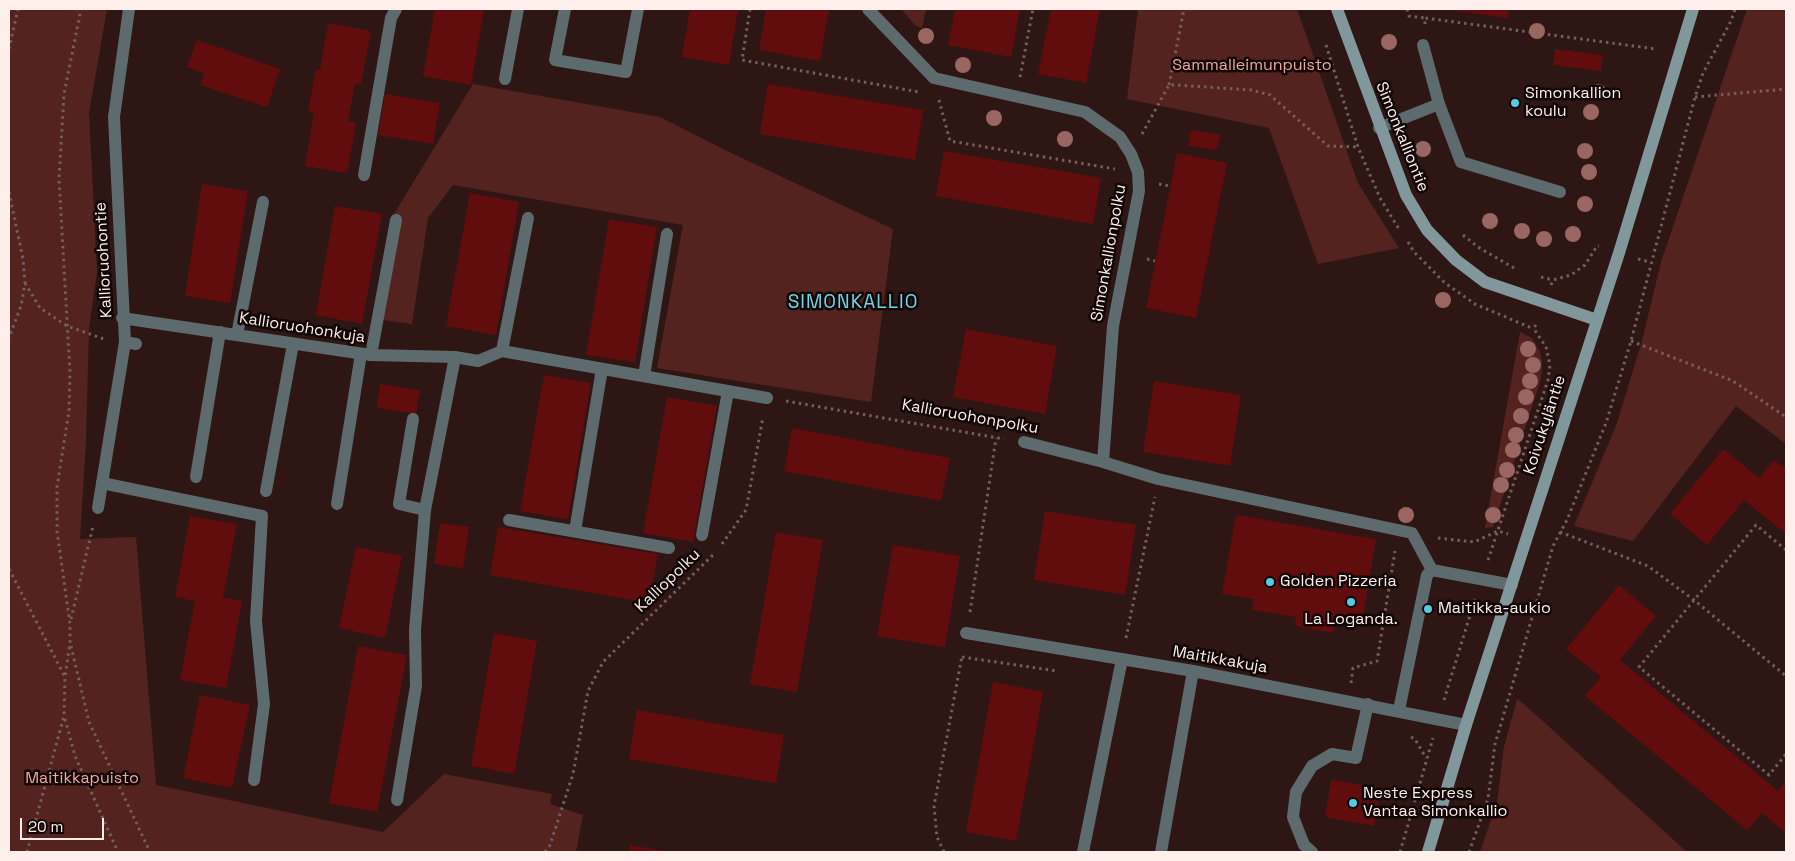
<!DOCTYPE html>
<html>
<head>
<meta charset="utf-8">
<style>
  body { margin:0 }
  #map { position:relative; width:1795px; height:861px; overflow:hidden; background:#2e1614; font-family:"Space Grotesk",sans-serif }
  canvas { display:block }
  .frame { position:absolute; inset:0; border:10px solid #feefed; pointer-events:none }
  .scale { position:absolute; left:20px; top:818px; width:84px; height:22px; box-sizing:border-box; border:2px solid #feefed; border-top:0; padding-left:6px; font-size:15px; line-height:18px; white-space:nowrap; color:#feefed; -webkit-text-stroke:4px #0f0605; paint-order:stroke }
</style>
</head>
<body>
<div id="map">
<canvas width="1795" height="861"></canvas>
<div class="frame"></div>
<div class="scale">20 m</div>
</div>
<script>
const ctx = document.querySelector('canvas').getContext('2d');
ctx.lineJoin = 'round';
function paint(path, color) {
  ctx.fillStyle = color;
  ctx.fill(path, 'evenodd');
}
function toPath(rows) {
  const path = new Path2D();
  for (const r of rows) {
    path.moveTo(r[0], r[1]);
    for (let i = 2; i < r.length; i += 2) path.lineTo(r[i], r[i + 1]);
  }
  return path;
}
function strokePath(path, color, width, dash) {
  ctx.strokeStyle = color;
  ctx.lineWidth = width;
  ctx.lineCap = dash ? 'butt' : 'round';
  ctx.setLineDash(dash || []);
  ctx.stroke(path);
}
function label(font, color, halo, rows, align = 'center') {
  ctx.font = font + ' "Space Grotesk",sans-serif';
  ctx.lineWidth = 5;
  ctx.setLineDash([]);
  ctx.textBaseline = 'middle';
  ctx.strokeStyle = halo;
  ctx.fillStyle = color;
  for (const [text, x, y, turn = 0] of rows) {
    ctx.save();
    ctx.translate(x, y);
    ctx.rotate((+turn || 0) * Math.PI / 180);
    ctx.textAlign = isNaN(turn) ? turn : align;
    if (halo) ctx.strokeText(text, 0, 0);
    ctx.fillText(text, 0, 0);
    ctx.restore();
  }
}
paint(toPath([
  [9,9,107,9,89,113,97,272,89,328,86,440,80,539,136,537,156,785,383,832,444,774,552,794,550,804,583,815,576,852,9,852],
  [901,9,926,9,922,28,915,25],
  [1138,9,1297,9,1358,183,1399,248,1318,264,1269,128,1127,99],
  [1747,9,1786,9,1786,444,1736,406,1633,541,1574,526,1617,423,1642,341,1661,262],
  [473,84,660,117,729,152,893,229,871,402,657,368,683,225,453,185,428,218,412,324,375,319,394,214],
  [1520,332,1532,338,1540,352,1542,361,1541,379,1493,527,1485,528],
  [1517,699,1525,705,1687,852,1480,852,1497,802,1504,747]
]), '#542320');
paint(toPath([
  [435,9,484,9,471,85,423,76],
  [690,9,738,9,729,65,682,57],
  [766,9,829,9,820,61,759,50],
  [955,9,1020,9,1011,57,948,45],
  [1051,9,1100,9,1086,83,1038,74],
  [1443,9,1509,9,1508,18],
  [328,23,371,31,361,84,355,83,348,121,356,123,347,173,305,166,314,113,308,112,316,69,320,70],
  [197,40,280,69,267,107,200,85,204,73,187,67],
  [1555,49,1603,55,1601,71,1553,65],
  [768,84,923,110,915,160,760,134],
  [385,94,440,103,433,144,378,135],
  [1191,130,1220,135,1217,150,1188,146],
  [944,151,1101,178,1093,224,936,196],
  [1177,153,1227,163,1196,318,1146,308],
  [202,184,248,191,230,303,185,296],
  [470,193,519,202,496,335,446,326],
  [335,206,382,214,362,324,316,315],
  [609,219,657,227,635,362,586,355],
  [966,329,1057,346,1045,414,953,397],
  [544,375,591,383,568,519,520,511],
  [1154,381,1241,395,1230,466,1143,452],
  [380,384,420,390,416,414,377,408],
  [667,397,717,406,693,542,643,533],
  [792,428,950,458,941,501,784,471],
  [1723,449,1759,478,1774,460,1786,469,1786,534,1744,500,1707,545,1670,514],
  [1045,511,1136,525,1125,595,1034,580],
  [1236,515,1376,539,1363,617,1355,615,1353,625,1335,622,1333,633,1295,626,1296,617,1252,610,1254,599,1222,594],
  [190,516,237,524,223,597,242,601,226,688,180,680,195,601,175,597],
  [440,523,469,527,463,568,434,564],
  [498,527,658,554,649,603,490,575],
  [776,532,823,540,797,692,750,684],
  [893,545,960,556,945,647,877,636],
  [356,547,402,556,385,638,339,628],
  [1619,585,1656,616,1620,660,1778,791,1786,780,1786,833,1762,813,1747,830,1585,696,1601,677,1566,649],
  [494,633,537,641,514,774,471,766],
  [358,646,407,655,377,812,329,803],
  [993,682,1043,692,1016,841,966,832],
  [200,695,250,705,232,788,183,778],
  [637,710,784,735,776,783,629,759],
  [1331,780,1381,788,1374,826,1325,817],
  [630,845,665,851,665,852,629,852]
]), '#610d0e');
strokePath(toPath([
  [750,9,742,60,919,92],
  [1407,9,1409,16,1425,18],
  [1425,24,1425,18,1656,49],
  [1326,45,1358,147,1380,198,1399,229],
  [9,49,18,9],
  [1020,77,1033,9],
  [1169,85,1184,9],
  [1695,97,1786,89],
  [939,100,950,141,1115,169],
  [1142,134,1169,85,1176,85,1251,90,1270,95,1328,146,1358,147],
  [1159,184,1170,186],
  [9,192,23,259,25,283,21,306,9,338],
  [1463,235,1478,247,1514,268],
  [1408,242,1414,252,1445,283,1475,304,1534,329],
  [1147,259,1155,261],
  [1638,259,1650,262],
  [1541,277,1553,280],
  [25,283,40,308,67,326,104,339],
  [1551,285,1553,280,1571,275,1585,265,1597,246,1599,246],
  [1631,341,1733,381,1786,417],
  [786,401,1004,439],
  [1560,532,1648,566,1694,600,1786,676],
  [1438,538,1474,542,1498,531,1508,534],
  [722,544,746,510,763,417],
  [1786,550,1756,525,1639,667,1769,775,1786,754],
  [1488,560,1548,380,1550,365,1546,347,1534,329,1537,321],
  [9,569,65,677],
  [970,612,996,438],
  [71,619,93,526],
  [1126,638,1155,497],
  [71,646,89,722,150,852],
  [962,657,1057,671],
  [1351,683,1353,668,1377,661,1395,551],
  [1444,700,1475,599],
  [65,719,75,756,118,852],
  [1411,737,1415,739,1426,758],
  [27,852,64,716,65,677,70,643,70,624,57,531,57,487,69,411,70,373,59,179,64,94,81,9],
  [545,852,550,845,573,774,588,691,603,662,715,553],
  [944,852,937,837,934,806,962,656],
  [1400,852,1433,738],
  [1469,852,1488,799,1495,744,1553,546,1567,520,1606,423,1631,341,1695,97,1703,73,1731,21,1735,9]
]), '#745f5d', 3, [2.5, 4]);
strokePath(toPath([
  [565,9,555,60,626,72,638,9],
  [868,9,934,78,1085,112,1120,137,1131,154,1138,172,1139,191,1113,326,1103,462],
  [1423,45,1439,104,1461,162,1560,192],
  [505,79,518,9],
  [1379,128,1439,104],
  [364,175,391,18,396,9],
  [237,335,263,202],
  [125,342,136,344],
  [502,351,528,218],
  [371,355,396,220],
  [478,361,502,351,767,398],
  [644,376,667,234],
  [413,419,399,504,425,510,455,357],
  [1024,442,1103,462,1158,479,1412,533,1432,570],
  [196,477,220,332],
  [102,483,262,516,256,621,264,704,254,780],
  [266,491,293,344],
  [337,504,361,354],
  [509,520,669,548],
  [575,531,602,369],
  [702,535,728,391],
  [1399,710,1427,575,1432,570,1512,585],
  [397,800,416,686,415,630,425,510],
  [1083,852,1122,659],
  [1161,852,1193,671],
  [1312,852,1304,845,1293,817,1296,792,1312,766,1332,754,1356,758,1368,704]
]), '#5d6b6e', 12);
strokePath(toPath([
  [122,318,371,355,455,357,478,361],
  [98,508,125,342,114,117,129,9],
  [966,633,1193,671,1466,725]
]), '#5d6b6e', 12);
strokePath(toPath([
  [1337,9,1406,195,1427,230,1456,260,1485,282,1597,320],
  [1428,852,1466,725,1619,253,1693,9]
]), '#80979c', 12);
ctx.fillStyle = '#9a6661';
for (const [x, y] of [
  [1537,31],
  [926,36],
  [1389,42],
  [963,65],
  [1598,92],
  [1591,112],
  [994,118],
  [1065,139],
  [1423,149],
  [1585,151],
  [1589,172],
  [1585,204],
  [1490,221],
  [1522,231],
  [1573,234],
  [1544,239],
  [1443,300],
  [1528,349],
  [1533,365],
  [1530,381],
  [1526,397],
  [1521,416],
  [1516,435],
  [1513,450],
  [1507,470],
  [1501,485],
  [1406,515],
  [1493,515]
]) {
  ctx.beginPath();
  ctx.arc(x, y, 8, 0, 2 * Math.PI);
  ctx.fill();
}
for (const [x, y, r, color] of [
  [1515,103,5,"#55cae0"],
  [1270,582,5,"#55cae0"],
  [1351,602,5,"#55cae0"],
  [1428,609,5,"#55cae0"],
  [1353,803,5,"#55cae0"]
]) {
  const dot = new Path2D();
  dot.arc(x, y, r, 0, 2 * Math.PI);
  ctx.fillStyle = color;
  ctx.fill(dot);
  strokePath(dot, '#0f0605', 2);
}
label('16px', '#f2a8a0', '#0f0605', [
  ["Sammalleimunpuisto",1252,66],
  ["Maitikkapuisto",82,779]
]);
label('16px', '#feefed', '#0f0605', [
  ["Simonkallion",1525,94],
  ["koulu",1525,112],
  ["Golden Pizzeria",1280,582],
  ["Maitikka-aukio",1438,609],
  ["La Loganda.",1351,620,"center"],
  ["Neste Express",1363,794],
  ["Vantaa Simonkallio",1363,812]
], 'left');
label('16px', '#feefed', '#0f0605', [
  ["Simonkalliontie",1402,137,68],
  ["Simonkallionpolku",1109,253,-80],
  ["Kallioruohontie",104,260,-93],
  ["Kallioruohonkuja",302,328,9],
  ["Kallioruohonpolku",970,417,10],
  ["Koivukyläntie",1545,425,-72],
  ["Kalliopolku",668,581,-44],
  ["Maitikkakuja",1220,660,10]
]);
ctx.letterSpacing = '1px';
label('19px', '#6ed5ea', '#0f0605', [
  ["SIMONKALLIO",853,303]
]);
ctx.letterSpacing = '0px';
</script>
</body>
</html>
